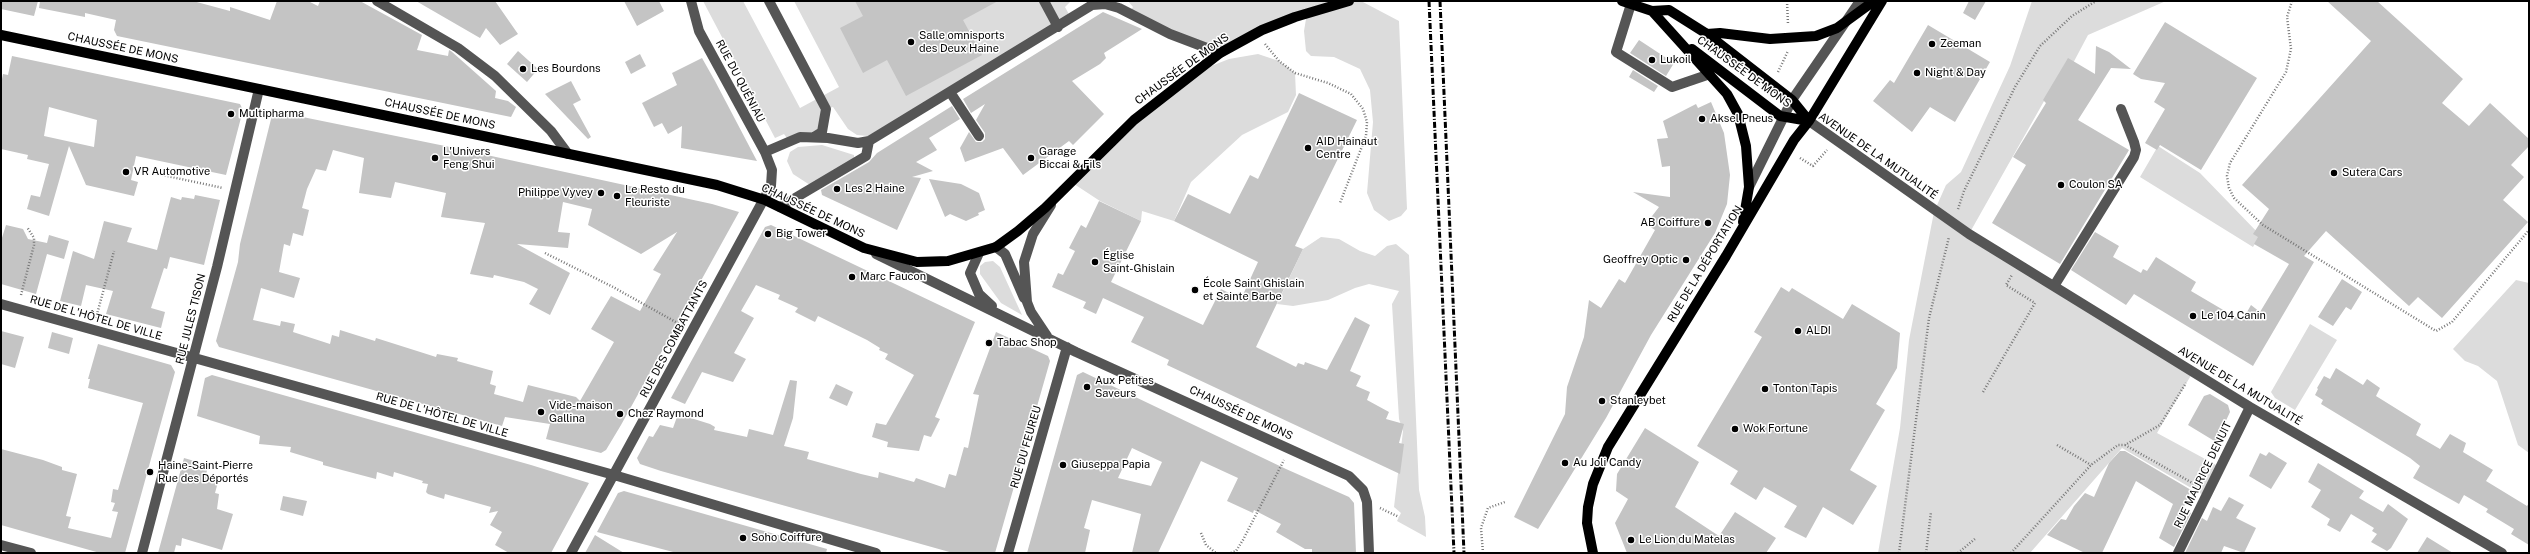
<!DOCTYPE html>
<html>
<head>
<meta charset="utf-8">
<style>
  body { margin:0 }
  #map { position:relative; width:2530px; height:554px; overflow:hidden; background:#fff; font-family:"Public Sans",sans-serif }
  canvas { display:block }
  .frame { position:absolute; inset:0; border:2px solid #000; pointer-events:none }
</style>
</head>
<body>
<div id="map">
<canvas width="2530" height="554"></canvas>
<div class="frame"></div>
</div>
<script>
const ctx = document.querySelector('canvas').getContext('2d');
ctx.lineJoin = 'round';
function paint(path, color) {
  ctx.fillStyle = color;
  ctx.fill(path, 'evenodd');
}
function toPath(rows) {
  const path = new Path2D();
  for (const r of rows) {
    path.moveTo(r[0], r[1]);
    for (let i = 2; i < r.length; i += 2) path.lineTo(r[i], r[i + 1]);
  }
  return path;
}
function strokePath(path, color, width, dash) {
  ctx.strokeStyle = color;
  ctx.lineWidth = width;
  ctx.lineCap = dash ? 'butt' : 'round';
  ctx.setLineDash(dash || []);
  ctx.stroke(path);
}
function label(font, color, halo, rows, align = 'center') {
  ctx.font = font + ' "Public Sans",sans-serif';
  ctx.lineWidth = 3;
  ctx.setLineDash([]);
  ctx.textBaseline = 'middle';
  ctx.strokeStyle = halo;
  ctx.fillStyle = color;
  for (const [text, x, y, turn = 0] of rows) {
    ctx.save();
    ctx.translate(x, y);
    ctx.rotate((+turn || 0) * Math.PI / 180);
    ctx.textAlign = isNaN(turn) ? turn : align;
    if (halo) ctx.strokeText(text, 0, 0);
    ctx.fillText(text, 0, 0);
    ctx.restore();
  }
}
paint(toPath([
  [703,1,743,1,800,108,839,87,794,1,1071,1,1065,7,1071,18,868,136,857,135,848,129,833,107,826,109,822,132,789,141,784,134,775,138],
  [1128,1,1361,1,1399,21,1407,209,1401,216,1389,221,1374,210,1367,193,1373,122,1370,90,1360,69,1334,57,1311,56,1306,51,1304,31,1307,13,1220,53,1129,12,1133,7],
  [2032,1,2166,1,2088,35,2071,67,2065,64,1969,234,2193,372,2157,433,2220,467,2205,496,2122,448,2030,553,1878,553,1900,428,1909,340,1934,212,1946,185,1961,172,2010,66],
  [1258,54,1279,61,1295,73,1296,95,1288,112,1242,135,1191,182,1174,221,1142,211,1141,221,1100,201,1071,182,1191,74,1229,59],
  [822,145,854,155,854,160,810,185,793,174,787,161,790,152,798,147],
  [2158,146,2200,173,2260,235,2253,247,2140,177],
  [1321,237,1339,239,1360,251,1375,256,1387,246,1396,244,1409,255,1419,490,1425,517,1426,537,1397,521,1401,513,1394,507,1403,431,1399,419,1392,304,1399,291,1369,284,1355,288,1328,300,1293,306,1277,304,1303,249],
  [993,261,1000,267,1022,315,1001,303,980,274,980,266,985,262],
  [2516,280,2529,283,2529,453,2518,445,2497,381,2478,366,2465,361,2453,349],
  [2310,324,2337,340,2295,410,2275,398,2271,392]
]), '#dcdcdc');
paint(toPath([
  [1,1,38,1,34,16,1,9],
  [40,1,193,1,230,11,230,7,270,20,277,1,308,1,318,6,320,1,360,1,422,35,417,50,448,56,449,50,451,51,496,91,495,98,508,101,516,107,511,117,117,36,114,30,116,20,85,13,85,17,39,8],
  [416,1,495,1,518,34,500,45,486,28,480,38],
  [624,1,659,1,664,11,637,26],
  [855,1,998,1,963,20,982,55,906,96,887,60,863,73,840,28,863,16],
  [1969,1,1986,1,1975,20,1963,13],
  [2327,1,2377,1,2463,79,2442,103,2469,126,2490,103,2529,139,2529,146,2511,165,2524,177,2503,200,2528,222,2442,318,2418,297,2409,306,2326,231,2304,256,2314,262,2253,366,2134,294,2126,305,2071,270,2095,232,2119,246,2113,257,2141,273,2143,269,2147,271,2156,257,2196,282,2191,291,2242,321,2251,305,2260,312,2289,264,2254,244,2258,237,2253,234,2269,209,2242,185,2371,41],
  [1103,12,1142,29,1104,53,1106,58,1100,64,1072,81,1104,114,1073,145,1069,141,1023,175,1003,148,965,162,960,148,969,132,976,142,982,142,985,139,985,133,976,120,985,104,971,113,963,99],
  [2165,22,2257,78,2201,170,2160,145,2157,150,2145,143,2165,109,2154,102,2165,83,2141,79,2133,74],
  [1928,25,1990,62,1955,122,1930,107,1912,132,1873,101,1890,80,1894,83],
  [1639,40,1674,63,1666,76,1630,53],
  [2096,46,2109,52,2131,69,2111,68,2078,120,2129,150,2060,264,1992,223,2026,165,2013,157,2046,103,2043,100,2068,58,2095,74],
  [518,51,538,69,527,82,507,64],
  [640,54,646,66,631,74,625,62],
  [12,56,240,104,243,110,226,175,136,156,131,180,138,182,134,196,86,185,69,146,49,216,27,209,31,195,40,197,49,164,27,159,28,155,1,149,1,84,3,74,8,75],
  [49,107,97,120,94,147,44,136],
  [702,58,715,81,757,161,681,148,682,126,668,134,662,123,654,127,642,103,677,85,672,73],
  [1633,70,1658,86,1654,92,1629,77],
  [571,81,581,100,573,104,591,137,588,139,545,94],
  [1299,93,1357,120,1295,246,1303,249,1256,347,1296,367,1298,363,1304,365,1305,362,1327,370,1355,317,1370,325,1350,371,1361,376,1356,386,1370,392,1367,400,1389,412,1386,419,1404,424,1399,443,1404,444,1400,474,1167,365,1169,360,1131,342,1144,317,1103,298,1096,314,1083,308,1086,302,1052,287,1058,273,1063,275,1075,251,1069,248,1081,225,1086,228,1099,201,1141,221,1111,282,1203,325,1221,289,1241,299,1258,262,1174,221,1188,194,1230,214,1250,175,1258,179],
  [1711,102,1724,133,1730,175,1727,204,1715,233,1651,335,1606,418,1538,529,1514,517,1565,414,1567,387,1584,337,1589,300,1601,308,1619,279,1625,283,1655,230,1646,224,1659,207,1633,192,1670,197,1670,166,1662,167,1657,139,1668,138,1663,121,1696,104,1698,108],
  [952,106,960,119,929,138,937,150,916,162,933,171,912,177,921,178,897,230,822,195,821,190,869,162,877,153],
  [278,112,450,147,712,204,739,212,621,425,606,450,601,453,546,439,550,424,505,417,502,426,219,347,216,341,238,262,240,244,272,115],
  [333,150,364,158,359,193,391,198,395,182,446,193,441,217,485,223,470,274,493,278,494,275,524,282,538,289,529,304,550,315,570,273,517,244,568,248,570,233,558,232,563,202,592,209,588,225,641,254,677,232,653,270,661,274,640,311,611,296,591,329,614,342,580,401,576,397,528,385,523,402,494,394,496,386,490,384,493,371,457,361,458,358,437,354,436,357,376,338,375,341,340,330,339,337,332,335,330,344,293,332,295,324,281,321,280,326,253,320,261,288,294,298,300,278,279,272,284,244,290,246,293,233,303,236,309,210,302,208,307,189,316,169,326,171],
  [929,179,961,184,979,193,985,210,978,213,979,215,966,221,950,214,945,217],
  [195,195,220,200,204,265,170,257,167,269,164,268,151,308,165,312,161,328,106,314,113,291,86,285,81,306,60,301,73,251,94,259,104,221,132,228,127,242,157,250,171,197,181,200,182,197,194,199],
  [6,225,23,229,28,239,47,243,49,235,69,241,64,259,47,254,36,294,1,284,1,241],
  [771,225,975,322,935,417,940,419,931,437,924,435,919,451,887,447,888,442,872,437,876,423,886,425,914,375,885,359,888,354,879,350,880,348,867,340,818,316,815,322,795,312,798,308,778,299,780,295,756,285,741,311,754,318,734,353,746,359,733,382,702,372,685,404,671,398,765,227],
  [2342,279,2362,292,2351,310,2346,307,2333,326,2318,317],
  [1781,287,1789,292,1792,288,1843,319,1852,304,1900,333,1897,368,1876,404,1885,410,1850,470,1877,486,1853,525,1823,507,1806,538,1784,527,1797,506,1764,487,1756,500,1730,484,1738,471,1697,446,1762,337,1754,332],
  [1,331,24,337,15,368,1,364],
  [52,332,73,338,69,354,48,348],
  [996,332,1048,356,1050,361,995,553,953,553,661,471,640,464,637,458,649,436,653,437,660,425,673,428,678,414,710,424,715,427,714,430,747,437,749,429,773,435,790,380,797,381,793,418,784,446,809,452,807,459,861,474,878,478,879,472,914,482,916,478,945,488,949,474,956,476,964,447,968,448,979,395,973,394],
  [98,344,171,365,175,372,125,553,100,553,1,525,1,449,43,460,62,467,62,470,77,474,66,516,71,517,68,528,111,538,118,512,112,511,115,503,111,502,113,489,118,490,143,403,88,388,90,379,88,379],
  [2336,368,2363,385,2367,379,2380,388,2376,396,2421,424,2416,435,2440,449,2450,434,2466,443,2463,452,2493,470,2486,481,2527,506,2529,503,2529,545,2511,534,2514,529,2486,512,2488,509,2464,495,2459,504,2413,478,2420,466,2410,458,2321,404,2323,400,2315,395,2318,389,2317,388,2324,376,2330,379],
  [1083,372,1286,469,1349,497,1354,503,1356,553,1312,553,1312,549,1305,549,1276,532,1281,524,1254,510,1253,513,1227,501,1238,478,1201,461,1158,553,1132,553,1141,514,1092,500,1084,528,1090,530,1085,553,1027,553,1077,375],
  [1132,448,1162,462,1151,486,1118,478],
  [212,375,531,465,589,483,551,553,509,553,495,545,502,532,490,525,498,511,489,513,491,507,445,494,444,499,428,494,426,492,428,484,422,483,423,481,394,472,393,477,377,472,376,479,323,465,323,462,290,452,291,447,259,444,260,436,197,416,205,378],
  [836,384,853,392,847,406,829,398],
  [2210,394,2228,405,2230,412,2216,442,2188,425,2204,396],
  [1645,428,1699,462,1675,507,1719,536,1735,512,1776,538,1766,553,1627,553,1615,523,1628,499,1616,491,1617,474],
  [2120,451,2125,451,2191,490,2183,509,2191,513,2174,547,2159,538,2173,504,2136,481,2102,553,2085,553,2047,535,2061,519,2066,520,2074,506,2085,493,2094,497,2109,463],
  [2269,452,2287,463,2271,489,2249,476,2260,453,2266,456],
  [184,458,208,465,206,475,213,477,212,481,218,482,215,493,219,494,217,509,233,514,222,550,182,538,181,546,176,545,174,553,158,553],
  [2318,463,2364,491,2359,498,2383,512,2388,504,2408,519,2391,548,2387,551,2371,542,2377,534,2372,531,2374,528,2351,514,2340,532,2327,525,2330,519,2311,507,2321,490,2308,482],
  [624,491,827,549,826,553,677,553,597,532,618,493],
  [283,496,307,501,303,516,280,510],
  [2229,497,2244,505,2236,518,2256,528,2244,553,2224,546,2221,553,2185,553,2202,518,2207,521,2213,507,2221,511],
  [595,535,624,553,585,553],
  [2427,537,2453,553,2417,553]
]), '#c4c4c4');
strokePath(toPath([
  [1787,1,1788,24],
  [2292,1,2287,17,2291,49,2286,72,2230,163,2227,176,2229,188,2234,198,2263,225,2436,331,2452,322,2529,230],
  [1265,44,1279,61,1295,73,1328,83,1351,94,1363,109,1367,122,1366,136,1340,203],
  [1778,72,1788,51],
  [1800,158,1813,166,1827,150],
  [153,173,223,188],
  [1958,209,1964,191,2015,87,2040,46,2072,16,2096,1],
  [545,253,613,287,681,325],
  [21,295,34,245,34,238,27,227],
  [96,318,114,251],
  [1983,392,2035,303,2006,285,2012,275],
  [2057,445,2091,465],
  [2125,445,2196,485],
  [1380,508,1399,517],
  [1201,533,1206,545,1216,553],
  [1231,553,1236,551,1243,540,1284,460],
  [1483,553,1481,528,1488,508,1505,502],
  [1899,553,1929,318,1949,237],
  [1926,553,1931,512],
  [1958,553,1976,538],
  [2011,553,2091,465,2118,445,2125,445,2160,425,2186,383]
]), '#777', 2.5, [1, 2]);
strokePath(toPath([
  [377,1,458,48,495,76,551,131,568,154],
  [769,1,826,109,822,132,814,137],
  [1044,1,1058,27],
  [1631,4,1616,52,1672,87,1710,74],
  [950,92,979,136],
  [1809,121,1969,234,2250,407,2502,553],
  [765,152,800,137,828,138,858,143,869,141,1092,5,1105,4,1119,8,1170,34,1220,53],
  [1749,187,1792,100,1860,1],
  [780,207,866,156,869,141],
  [996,247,1005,254,1024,298],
  [979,253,970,273,979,294,992,306],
  [876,254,1076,352,1349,476,1363,490,1367,502,1369,553],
  [2054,286,2134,157,2136,150,2134,142,2121,109],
  [1,304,614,475,876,553],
  [1047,336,1031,312,1027,302,1024,262,1033,234,1051,205],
  [1,545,31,553],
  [142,553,217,267,259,89],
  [571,553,771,186,772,170,765,152,699,31,691,1],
  [1008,553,1067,347],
  [2178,553,2250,407]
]), '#555', 10);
strokePath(toPath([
  [1622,1,1652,11,1669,10,1707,34,1792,100,1809,121],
  [1652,11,1727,94,1738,114,1746,146,1749,187,1743,222],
  [1707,34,1720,33,1770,39,1816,36,1837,28,1874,1],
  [1,35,717,185,765,200,864,248,917,262,948,261,996,247,1018,231,1045,208,1134,120,1220,53,1262,30,1295,17,1349,1],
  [1692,49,1780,116,1809,121],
  [1593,553,1587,523,1588,507,1593,484,1608,447,1726,256,1794,140,1809,121,1882,1]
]), '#000', 10);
strokePath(toPath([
  [1429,1,1454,553],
  [1440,1,1464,553]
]), '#000', 3, [6, 2, 1, 2]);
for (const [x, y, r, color] of [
  [911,42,4,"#000"],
  [1932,44,4,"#000"],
  [1652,60,4,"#000"],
  [523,69,4,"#000"],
  [1917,73,4,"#000"],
  [231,114,4,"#000"],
  [1702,119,4,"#000"],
  [1308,148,4,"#000"],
  [435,158,4,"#000"],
  [1031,158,4,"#000"],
  [126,172,4,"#000"],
  [2334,173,4,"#000"],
  [2061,185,4,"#000"],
  [837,189,4,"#000"],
  [601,193,4,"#000"],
  [617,196,4,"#000"],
  [1708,223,4,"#000"],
  [768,234,4,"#000"],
  [1686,260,4,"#000"],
  [1095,262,4,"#000"],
  [852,277,4,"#000"],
  [1195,290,4,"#000"],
  [2193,316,4,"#000"],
  [1798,331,4,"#000"],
  [989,343,4,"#000"],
  [1087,387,4,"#000"],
  [1765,389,4,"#000"],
  [1602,401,4,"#000"],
  [541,412,4,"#000"],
  [620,414,4,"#000"],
  [1735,429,4,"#000"],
  [1565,463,4,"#000"],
  [1063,465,4,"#000"],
  [150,472,4,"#000"],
  [743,538,4,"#000"],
  [1631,540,4,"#000"]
]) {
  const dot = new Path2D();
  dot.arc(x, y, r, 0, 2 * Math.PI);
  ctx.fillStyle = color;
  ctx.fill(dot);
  strokePath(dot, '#fff', 1.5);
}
label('11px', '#000', '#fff', [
  ["Salle omnisports",919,36],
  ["des Deux Haine",919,49],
  ["Zeeman",1940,44],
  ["Lukoil",1660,60],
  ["Les Bourdons",531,69],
  ["Night & Day",1925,73],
  ["Multipharma",239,114],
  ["Aksel Pneus",1710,119],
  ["AID Hainaut",1316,142],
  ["Centre",1316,155],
  ["L'Univers",443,152],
  ["Feng Shui",443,165],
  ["Garage",1039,152],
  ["Biccai & Fils",1039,165],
  ["VR Automotive",134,172],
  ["Sutera Cars",2342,173],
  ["Coulon SA",2069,185],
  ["Les 2 Haine",845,189],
  ["Le Resto du",625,190],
  ["Fleuriste",625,203],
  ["Philippe Vyvey",593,193,"right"],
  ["AB Coiffure",1700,223,"right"],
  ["Big Tower",776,234],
  ["Église",1103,256],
  ["Saint-Ghislain",1103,269],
  ["Geoffrey Optic",1678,260,"right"],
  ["Marc Faucon",860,277],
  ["École Saint Ghislain",1203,284],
  ["et Sainte Barbe",1203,297],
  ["Le 104 Canin",2201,316],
  ["ALDI",1806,331],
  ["Tabac Shop",997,343],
  ["Aux Petites",1095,381],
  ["Saveurs",1095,394],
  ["Tonton Tapis",1773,389],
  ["Stanleybet",1610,401],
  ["Vide-maison",549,406],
  ["Gallina",549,419],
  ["Chez Raymond",628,414],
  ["Wok Fortune",1743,429],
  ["Au Joli Candy",1573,463],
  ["Giuseppa Papia",1071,465],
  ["Haine-Saint-Pierre",158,466],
  ["Rue des Déportés",158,479],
  ["Soho Coiffure",751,538],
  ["Le Lion du Matelas",1639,540]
], 'left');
label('11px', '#000', '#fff', [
  ["CHAUSSÉE DE MONS",123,48,12],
  ["CHAUSSÉE DE MONS",1182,69,-36],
  ["CHAUSSÉE DE MONS",1744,72,36],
  ["RUE DU QUÉNIAU",740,81,62],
  ["CHAUSSÉE DE MONS",440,114,12],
  ["AVENUE DE LA MUTUALITÉ",1878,156,35],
  ["CHAUSSÉE DE MONS",813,211,25],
  ["RUE DE LA DÉPORTATION",1705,264,-59],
  ["RUE DE L'HÔTEL DE VILLE",96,318,16],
  ["RUE JULES TISON",191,319,-76],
  ["RUE DES COMBATTANTS",674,339,-62],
  ["AVENUE DE LA MUTUALITÉ",2240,386,31],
  ["CHAUSSÉE DE MONS",1241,413,25],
  ["RUE DE L'HÔTEL DE VILLE",442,415,16],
  ["RUE DU FEUREU",1026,447,-74],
  ["RUE MAURICE DENUIT",2203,475,-64]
]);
</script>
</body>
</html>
